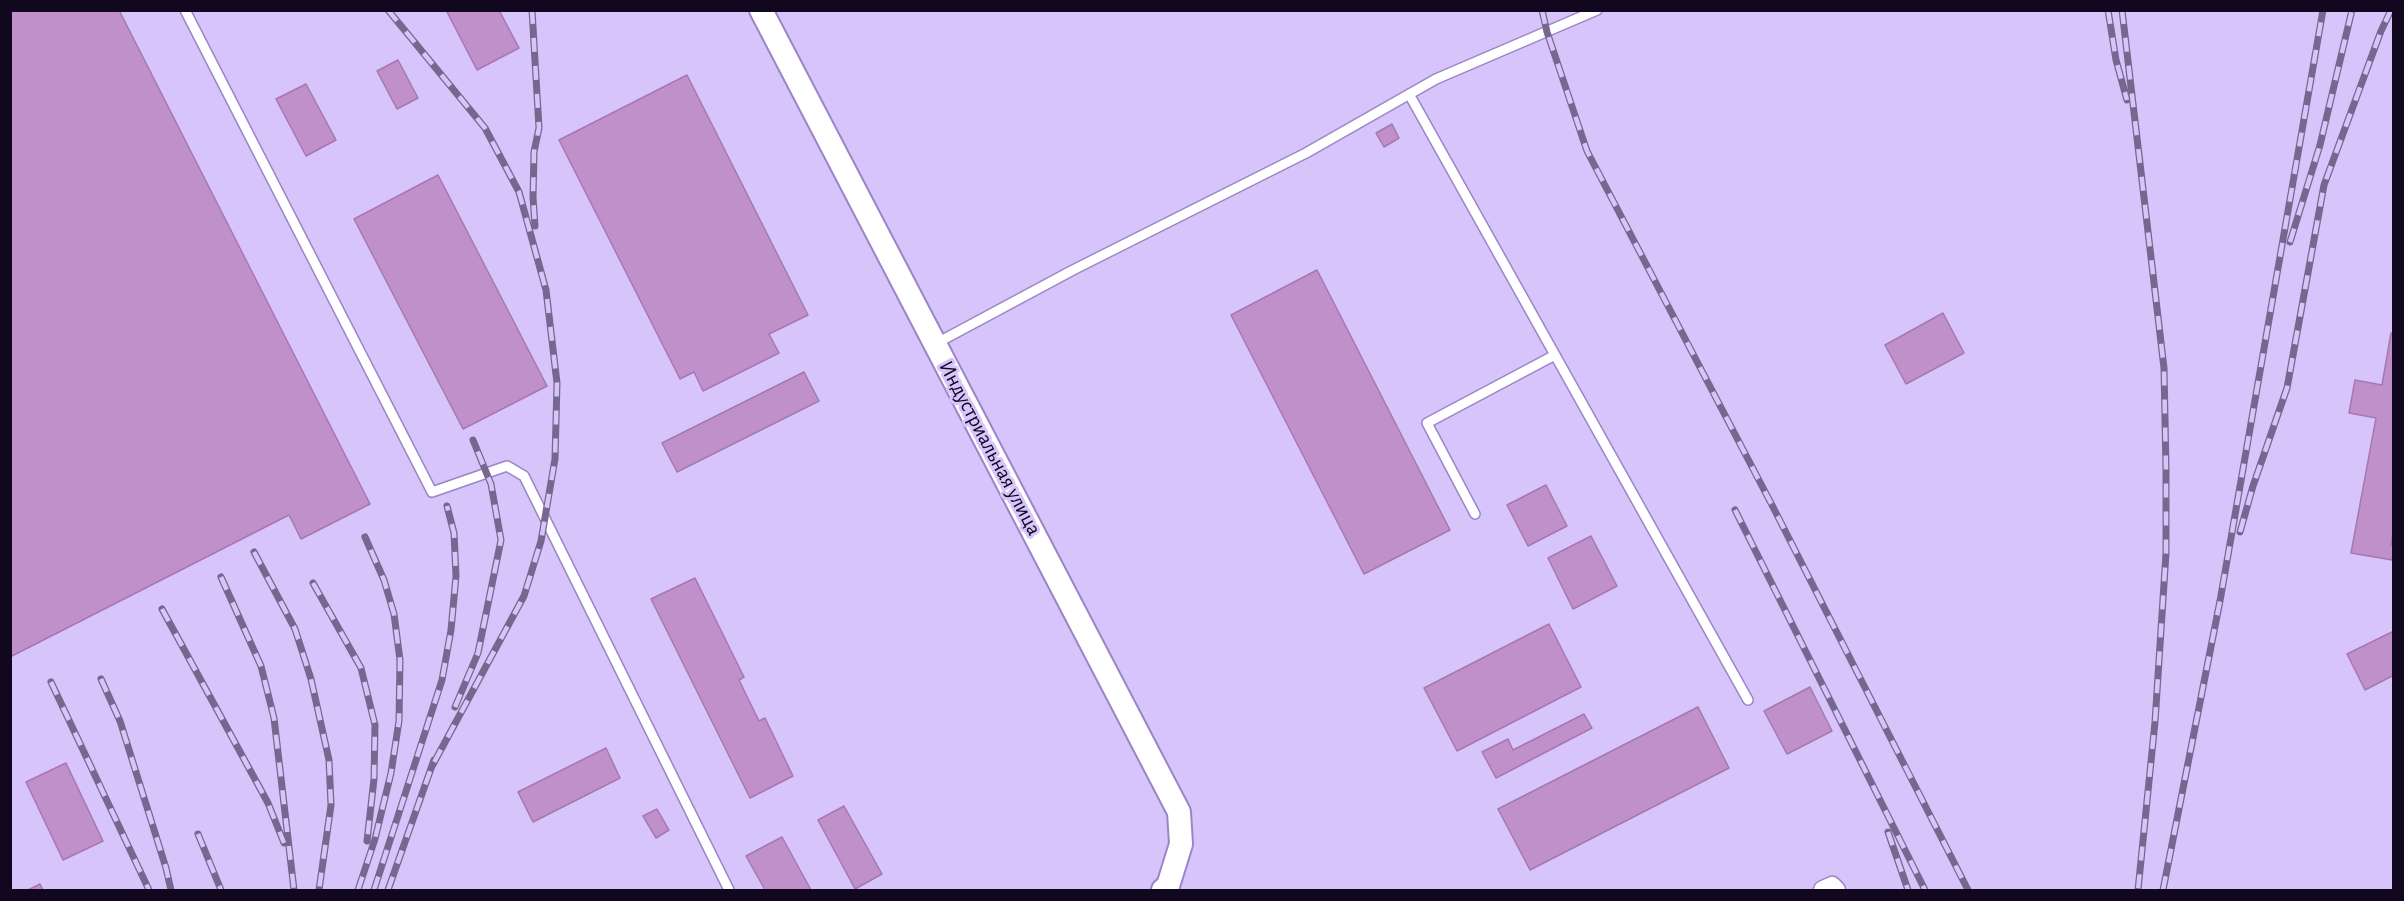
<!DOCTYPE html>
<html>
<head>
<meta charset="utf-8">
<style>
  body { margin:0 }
  #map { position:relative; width:2404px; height:901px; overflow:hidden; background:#d7c4fb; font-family:"Alegreya Sans",sans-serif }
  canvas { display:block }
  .frame { position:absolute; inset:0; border:12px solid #11071f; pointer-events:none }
</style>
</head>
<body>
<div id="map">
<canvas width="2404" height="901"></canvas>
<div class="frame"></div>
</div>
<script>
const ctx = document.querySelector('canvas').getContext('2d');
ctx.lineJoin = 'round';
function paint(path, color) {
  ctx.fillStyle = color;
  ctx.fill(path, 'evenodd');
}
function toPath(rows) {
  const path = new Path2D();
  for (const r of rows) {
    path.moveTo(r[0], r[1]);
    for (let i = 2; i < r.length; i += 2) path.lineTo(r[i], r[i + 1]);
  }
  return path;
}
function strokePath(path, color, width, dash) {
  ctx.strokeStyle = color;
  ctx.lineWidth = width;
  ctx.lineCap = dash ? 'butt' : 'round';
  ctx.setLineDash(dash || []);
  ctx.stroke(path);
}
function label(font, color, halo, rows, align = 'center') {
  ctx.font = font + ' "Alegreya Sans",sans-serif';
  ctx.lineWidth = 6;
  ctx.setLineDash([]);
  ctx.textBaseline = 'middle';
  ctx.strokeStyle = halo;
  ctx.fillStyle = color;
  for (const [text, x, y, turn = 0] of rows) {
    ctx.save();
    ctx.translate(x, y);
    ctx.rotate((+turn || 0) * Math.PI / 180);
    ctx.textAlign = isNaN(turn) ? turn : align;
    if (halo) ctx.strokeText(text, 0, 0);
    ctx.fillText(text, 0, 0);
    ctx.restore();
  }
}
const building = toPath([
  [10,10,119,10,370,504,301,539,289,515,10,657,10,10],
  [446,10,499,10,519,48,477,70,446,10],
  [398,60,418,98,397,109,377,71,398,60],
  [687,75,808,315,769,334,779,353,703,391,694,372,680,379,559,140,687,75],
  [306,84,336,140,306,156,276,99,306,84],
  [1392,124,1399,138,1384,147,1376,133,1392,124],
  [438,175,547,386,463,429,354,219,438,175],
  [1317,270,1450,530,1364,574,1231,315,1317,270],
  [1943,313,1964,353,1906,384,1885,345,1943,313],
  [2391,333,2394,334,2394,528,2391,545,2394,545,2394,550,2392,560,2351,553,2376,418,2349,413,2355,380,2382,385,2391,333],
  [804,372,819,401,677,472,662,443,804,372],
  [1546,485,1567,526,1528,546,1507,505,1546,485],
  [1591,536,1617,586,1573,609,1548,558,1591,536],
  [695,578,744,677,739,680,759,721,765,718,793,776,750,798,651,599,695,578],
  [1549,624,1581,687,1457,751,1424,688,1549,624],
  [2394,631,2394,675,2365,690,2347,654,2394,631],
  [1810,687,1832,731,1787,754,1764,711,1810,687],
  [1698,707,1729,768,1530,870,1498,809,1698,707],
  [1584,714,1592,728,1496,778,1482,752,1508,739,1513,750,1584,714],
  [606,748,620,778,533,822,518,792,606,748],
  [66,763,103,841,63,860,26,782,66,763],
  [844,806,882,874,855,889,818,820,844,806],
  [657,809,669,830,656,838,643,816,657,809],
  [782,837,811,890,765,890,746,856,782,837],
  [40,884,43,890,28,890,40,884]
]);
paint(building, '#c090cb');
strokePath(building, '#a677b0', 1.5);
const service = toPath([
  [185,10,432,492,507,466,524,476,729,890],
  [1409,94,1748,700],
  [935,344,1073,270,1306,153,1436,79,1597,10],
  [1475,514,1427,423,1555,355]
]);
const minor = toPath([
  [1823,890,1832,886,1836,890]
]);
const tertiary = toPath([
  [761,10,1179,812,1181,844,1168,886,1163,890]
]);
strokePath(service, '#9c85c6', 12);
strokePath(minor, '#9c85c6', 21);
strokePath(tertiary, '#9c85c6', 26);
strokePath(service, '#fff', 9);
strokePath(minor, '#fff', 18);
strokePath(tertiary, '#fff', 22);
const rail = toPath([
  [388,10,485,128,519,192,546,290,557,383,555,459,541,541,524,596,431,768],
  [532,10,539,128,534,152,533,197,535,226],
  [1542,10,1547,32,1587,151,1773,507,1968,890],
  [2108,10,2116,60,2127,100],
  [2122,10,2164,368,2166,470,2166,553,2155,722,2138,890],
  [2290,242,2320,145,2352,10],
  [1735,510,1925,890],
  [2240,532,2253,486,2287,388,2324,185,2381,31,2391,10],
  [254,552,295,629,311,679,329,760,331,805,319,890],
  [221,577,261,666,274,718,294,890],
  [313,583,361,668,375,725,374,779,367,841],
  [162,609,268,803,284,843],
  [101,679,120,721,166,868,171,890],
  [51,682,149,890],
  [455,707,478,653,501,540,491,484,473,440],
  [1888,832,1908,890],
  [198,834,221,890],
  [358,890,375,839,391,773,399,721,400,660,394,614,384,580,365,537],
  [374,890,442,680,451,630,456,576,454,533,447,506],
  [388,890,434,760],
  [2163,890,2220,601,2323,10]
]);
strokePath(rail, '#76678f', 7);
strokePath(rail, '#d7c4fb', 4.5, [14]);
label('21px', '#11071f', '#d7c4fb', [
  ["Индустриальная улица",990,448,62]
]);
</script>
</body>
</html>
